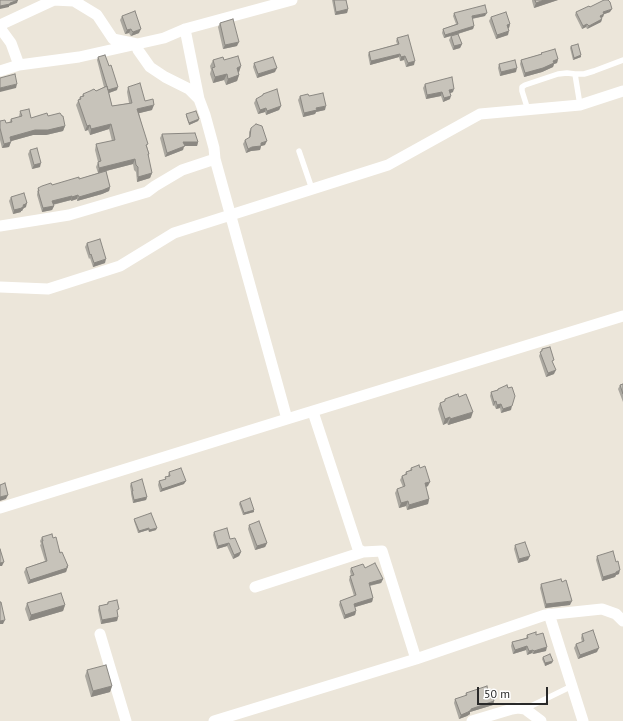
<!DOCTYPE html>
<html>
<head>
<meta charset="utf-8">
<style>
  body { margin:0 }
  #map { position:relative; width:623px; height:721px; overflow:hidden; background:#ece6da; font-family:"PT Sans",sans-serif }
  canvas { display:block }
  .scale { position:absolute; left:477px; top:687px; width:71px; height:18px; box-sizing:border-box; border:2px solid #292929; border-top:0; padding-left:5px; font-size:12px; line-height:14px; white-space:nowrap; color:#292929; -webkit-text-stroke:3px #fff; paint-order:stroke }
</style>
</head>
<body>
<div id="map">
<canvas width="623" height="721"></canvas>
<div class="scale">50 m</div>
</div>
<script>
const ctx = document.querySelector('canvas').getContext('2d');
ctx.lineJoin = 'round';
function toPath(rows) {
  const path = new Path2D();
  for (const r of rows) {
    path.moveTo(r[0], r[1]);
    for (let i = 2; i < r.length; i += 2) path.lineTo(r[i], r[i + 1]);
  }
  return path;
}
function strokePath(path, color, width, dash) {
  ctx.strokeStyle = color;
  ctx.lineWidth = width;
  ctx.lineCap = dash ? 'butt' : 'round';
  ctx.setLineDash(dash || []);
  ctx.stroke(path);
}
function paint(path, color) {
  ctx.fillStyle = color;
  ctx.fill(path, 'evenodd');
}
strokePath(toPath([
  [580,105,575,74,584,74,594,71,623,60],
  [528,110,522,91,522,87,525,85,558,74,567,73,575,74],
  [299,151,312,189],
  [525,709,572,686]
]), '#fff', 5.5);
strokePath(toPath([
  [53,0,74,1,78,0],
  [74,1,97,15,113,39,137,44,138,50,150,67,165,77,189,89,199,99,205,115,214,148,215,159,287,419],
  [0,25,54,0],
  [0,28,11,43,19,65],
  [185,29,199,99],
  [0,71,19,65,79,57,164,38,185,29,292,0],
  [0,226,69,215,147,192,155,186,182,170,215,159],
  [0,287,48,289,120,266,174,233,388,165,480,114,580,105,623,91],
  [313,412,358,549,363,552,382,551,416,659],
  [0,508,287,419,623,316],
  [255,587,363,552],
  [549,614,583,721],
  [100,634,126,721],
  [214,721,416,659,545,615,602,609,616,614,623,621],
  [472,721,512,709,518,708,525,709,541,721]
]), '#fff', 11);
paint(toPath([
  [332,0,346,0,348,9,347,13,335,15],
  [532,0,558,0,534,8,532,1],
  [590,7,610,12,604,14,603,17,601,18,602,19,601,22,587,29,586,27,582,29,575,15,576,12],
  [454,13,485,16,472,19,474,26,473,29,458,34,462,44,460,48,453,50,449,40,451,36,457,34,444,38,442,33,443,29,456,24,453,16],
  [122,16,139,33,131,36,130,35,129,33,125,34,120,20],
  [491,17,510,24,509,28,508,29,508,35,496,39,489,21],
  [220,23,237,46,223,49,218,27],
  [397,38,414,65,406,67,404,60,400,61,399,57,370,65,368,55,369,52,397,44,396,41],
  [571,46,581,57,573,60,570,48],
  [541,53,558,59,557,63,554,64,553,67,542,72,524,77,520,64,521,60,541,54],
  [98,57,117,90,109,93,112,106,129,103,127,92,128,87,145,101,152,110,139,113,149,154,148,157,152,173,150,178,137,182,136,172,134,170,133,164,106,171,110,187,109,191,102,194,77,201,77,199,71,201,71,200,53,205,54,206,52,210,42,212,37,195,38,188,52,185,79,179,98,173,96,167,98,162,95,150,96,144,112,141,109,129,90,135,88,130,85,131,76,105,80,97,82,96,83,94,96,91,104,87,97,60],
  [213,60,224,60,241,66,239,72,238,73,239,75,237,81,226,85,224,80,213,83,210,74,211,70,210,66],
  [254,63,275,72,257,78,253,67],
  [499,64,516,72,500,76,498,68],
  [425,84,453,92,450,93,450,99,443,102,441,96,426,99,423,88],
  [263,94,281,106,279,110,266,115,265,112,258,114,254,103,256,99,263,96],
  [300,96,309,96,325,110,316,112,315,114,303,117,298,100],
  [20,111,31,118,48,116,65,126,63,131,46,135,33,135,11,141,9,147,2,148,0,140,0,121,6,123,9,123,11,119,19,117],
  [186,114,199,119,198,121,189,125,186,116],
  [251,128,265,145,261,146,260,150,251,151,246,153,243,144,245,140,249,138,249,132],
  [162,134,198,142,197,146,184,146,183,150,165,157,160,138],
  [30,150,40,167,32,169,28,154],
  [11,197,26,207,24,208,23,209,22,211,21,211,21,212,13,214,9,201],
  [87,243,105,263,93,267,90,258,89,259,85,247],
  [542,349,554,374,546,377,539,356],
  [623,384,623,402,618,389,620,385],
  [498,389,511,410,501,413,500,408,496,409,494,405,493,406,490,396,491,392,497,390],
  [459,397,471,418,448,425,447,423,443,425,438,409,440,403,444,402,445,399],
  [411,468,428,486,426,487,429,499,428,504,407,510,406,506,399,508,395,493,397,489,403,487,400,480,402,476,405,474,406,472,410,470],
  [169,472,184,484,160,492,158,485,159,481,165,480,165,477,168,476],
  [131,483,147,497,146,500,133,503,131,494,131,492,130,486],
  [240,502,254,512,243,515,239,504],
  [134,519,156,530,149,532,148,530,138,533,134,521],
  [249,525,267,543,265,547,255,550,248,529],
  [214,532,230,539,241,552,239,556,233,559,227,546,217,549,213,535],
  [42,537,53,538,68,566,66,572,28,584,24,572,26,568,45,561,40,545,41,544,40,541],
  [515,545,528,560,518,563,514,549],
  [597,556,619,574,616,575,615,577,602,581,596,560],
  [351,568,365,568,383,579,381,583,370,586,373,598,372,602,355,607,356,611,355,615,344,619,339,605,340,601,354,596,349,580,350,576,351,576,350,571],
  [541,584,570,605,545,608,540,588],
  [108,602,118,617,117,621,101,624,98,610,99,606,107,604],
  [27,603,65,605,63,611,29,621,25,609],
  [582,634,597,652,578,659,574,648,576,644,582,642,581,638],
  [527,635,536,635,546,651,533,654,532,653,527,655,526,650,513,654,511,646,512,642,526,638],
  [543,657,552,663,545,666,542,659],
  [87,670,112,686,110,692,91,697,85,676],
  [488,691,494,701,493,705,470,712,470,714,467,716,459,719,454,703,455,699,465,696,466,693]
]), '#aba8a0');
paint(toPath([
  [18,0,17,3,9,6,9,7,0,9,0,6],
  [544,0,558,0,534,8,536,3],
  [348,9,347,13,335,15,336,12],
  [612,9,610,12,602,15,603,12],
  [487,13,485,16,470,19,472,16],
  [604,14,603,17,599,19,600,16],
  [602,19,601,22,587,29,589,26],
  [510,24,509,28,506,29,507,25],
  [587,24,586,27,582,29,583,26],
  [474,26,473,29,444,38,445,35],
  [131,29,129,33,125,34,127,30],
  [141,29,139,33,131,36,133,32],
  [509,31,508,35,496,39,497,35],
  [239,42,237,46,223,49,225,45],
  [462,44,460,48,453,50,454,46],
  [400,54,399,57,370,65,371,61],
  [581,55,581,57,573,60,574,58],
  [405,56,404,60,400,61,401,57],
  [558,59,557,63,554,64,553,67,542,72,524,77,525,73],
  [415,61,414,65,406,67,408,63],
  [241,66,239,72,235,74,237,68],
  [277,68,275,72,257,78,258,74],
  [517,68,516,72,500,76,501,72],
  [227,74,224,80,213,83,215,77],
  [239,75,237,81,226,85,228,79],
  [17,84,16,88,0,92,0,88],
  [118,87,117,90,106,94,108,90],
  [454,89,453,92,448,94,449,90],
  [442,92,441,96,426,99,427,95],
  [451,96,450,99,443,102,444,98],
  [154,105,152,110,136,114,137,109],
  [281,106,279,110,266,115,267,111],
  [326,106,325,110,316,112,315,114,303,117,304,113,316,108],
  [266,108,265,112,258,114,260,110],
  [199,119,198,121,189,125,189,123],
  [111,124,109,129,90,135,91,129],
  [90,125,88,130,85,131,87,126],
  [65,126,63,131,46,135,33,135,8,142,10,137,35,130],
  [267,141,265,145,261,146,260,150,251,151,246,153,248,149,261,143],
  [11,142,9,147,2,148,4,144],
  [183,142,198,142,197,146,184,146,183,150,165,157,167,153],
  [135,159,133,164,98,173,99,168],
  [41,163,40,167,32,169,34,165],
  [152,173,150,178,137,182,138,177],
  [110,187,109,191,102,194,77,201,79,197],
  [78,195,77,199,71,201,72,197],
  [72,196,71,200,51,205,52,201],
  [26,203,27,203,26,207,24,208,23,209,22,211,21,211,21,212,13,214,14,210],
  [54,206,52,210,42,212,43,208],
  [106,259,105,263,93,267,94,263],
  [556,370,554,374,546,377,548,373],
  [496,401,494,405,493,406,494,402],
  [501,404,500,408,496,409,497,405],
  [512,406,511,410,501,413,503,409],
  [473,412,471,418,448,425,450,419],
  [450,417,447,423,443,425,445,419],
  [186,481,184,484,160,492,162,489],
  [430,482,428,486,423,488,425,483],
  [8,495,6,499,0,501,0,497],
  [147,497,146,500,133,503,134,500],
  [429,499,428,504,407,510,409,505],
  [408,501,406,506,399,508,401,503],
  [254,510,254,512,243,515,244,513],
  [149,528,148,530,138,533,139,531],
  [157,528,156,530,149,532,149,530],
  [229,543,227,546,217,549,218,546],
  [267,543,265,547,255,550,257,546],
  [241,552,239,556,233,559,234,555],
  [530,556,528,560,518,563,519,559],
  [4,562,2,566,0,566,0,563],
  [68,566,66,572,28,584,30,580],
  [620,570,619,574,616,575,615,577,602,581,603,577,616,572],
  [383,579,381,583,367,586,369,583],
  [373,598,372,602,352,608,354,604],
  [572,601,570,605,545,608,546,604],
  [65,605,63,611,29,621,31,615],
  [356,611,355,615,344,619,345,615],
  [118,617,117,621,101,624,102,620],
  [5,620,3,624,0,624,0,621],
  [527,646,526,650,513,654,515,650],
  [547,647,546,651,533,654,534,651],
  [599,648,597,652,578,659,580,655],
  [533,650,532,653,527,655,529,651],
  [553,661,552,663,545,666,545,663],
  [112,686,110,692,91,697,93,691],
  [494,701,493,705,470,712,470,714,467,716,459,719,461,715,471,709]
]), '#8b8882');
const building = toPath([
  [0,0,18,0,10,3,10,4,0,6,0,0],
  [334,0,346,0,348,9,336,12,334,0],
  [535,0,544,0,536,3,535,0],
  [604,0,608,0,610,2,612,9,603,12,604,14,600,16,602,19,589,26,587,24,583,26,576,12,589,6,590,7,604,0],
  [485,5,487,13,472,16,474,26,445,35,443,29,458,24,454,13,485,5],
  [135,11,141,29,133,32,132,31,131,29,127,30,122,16,135,11],
  [506,12,510,24,507,25,509,31,497,35,491,17,506,12],
  [233,19,239,42,225,45,220,23,233,19],
  [458,34,462,44,454,46,451,36,458,34],
  [408,35,415,61,408,63,405,56,401,57,400,54,371,61,369,52,399,44,397,38,408,35],
  [578,44,581,55,574,58,571,46,578,44],
  [555,49,558,59,553,61,554,63,543,68,525,73,521,60,542,54,541,53,555,49],
  [105,55,108,63,109,66,111,65,118,87,108,90,98,57,105,55],
  [238,56,241,66,237,68,239,75,228,79,227,74,215,77,212,68,215,67,213,60,223,57,224,60,238,56],
  [273,57,277,68,258,74,254,63,273,57],
  [515,60,517,68,501,72,499,64,515,60],
  [15,74,17,84,0,88,0,78,15,74],
  [452,77,454,89,449,90,451,96,444,98,442,92,427,95,425,84,452,77],
  [140,83,145,101,153,99,154,105,137,109,148,144,146,145,149,154,148,154,152,173,138,177,138,167,136,165,135,159,99,168,98,162,101,161,96,144,115,140,111,124,91,129,90,125,87,126,78,100,81,99,80,97,84,96,83,94,90,91,94,89,96,91,107,86,112,106,132,103,128,87,140,83],
  [277,89,281,106,267,111,266,108,260,110,256,99,263,95,263,94,277,89],
  [323,93,326,106,316,108,317,110,304,113,300,96,308,94,309,96,323,93],
  [29,109,31,118,47,113,48,116,60,113,62,116,63,116,65,126,48,130,35,130,10,137,11,142,4,144,0,128,0,121,5,120,6,123,12,122,11,119,22,116,20,111,29,109],
  [196,111,199,119,189,123,186,114,196,111],
  [256,124,262,126,267,141,261,143,261,146,252,147,248,149,245,140,250,137,251,128,256,124],
  [195,133,198,142,183,142,185,146,167,153,162,134,195,133],
  [37,148,41,163,34,165,30,150,37,148],
  [106,171,110,187,103,190,79,197,78,195,72,197,72,196,52,201,54,206,43,208,38,191,39,191,38,188,42,186,51,183,52,185,79,177,79,179,106,171],
  [24,193,27,203,26,203,26,204,23,205,24,207,22,207,22,208,14,210,11,197,24,193],
  [100,239,106,259,94,263,91,254,90,255,87,243,100,239],
  [550,347,554,360,552,361,556,370,548,373,540,352,542,351,542,349,550,347],
  [623,384,623,394,620,385,623,384],
  [507,385,508,388,512,387,515,396,512,406,503,409,501,404,497,405,496,401,494,402,491,392,498,390,498,389,507,385],
  [458,394,459,397,466,394,473,412,450,419,450,417,445,419,440,403,445,401,445,399,458,394],
  [419,465,420,468,425,466,430,482,425,483,429,499,409,505,408,501,401,503,397,489,405,486,402,476,407,474,406,472,412,470,411,468,419,465],
  [181,468,186,481,162,489,159,481,166,479,165,477,170,476,169,472,181,468],
  [142,479,147,497,134,500,132,491,133,491,131,483,142,479],
  [5,483,8,495,0,497,0,485,5,483],
  [250,498,254,510,244,513,240,502,250,498],
  [151,513,157,528,149,530,149,528,139,531,134,519,151,513],
  [259,521,267,543,257,546,249,525,259,521],
  [227,528,230,539,235,538,241,552,234,555,229,543,218,546,214,532,227,528],
  [52,534,53,538,56,537,60,553,62,552,68,566,67,566,67,568,30,580,26,568,47,561,42,541,43,541,42,537,52,534],
  [525,542,530,556,519,559,515,545,525,542],
  [0,549,4,562,0,563,0,549],
  [613,551,616,562,618,561,620,570,616,572,616,573,603,577,597,556,613,551],
  [375,563,383,579,369,583,373,598,354,604,356,611,345,615,340,601,356,595,350,576,354,575,351,568,363,564,365,568,375,563],
  [561,579,562,582,566,580,572,601,546,604,541,584,561,579],
  [61,593,65,605,31,615,27,603,61,593],
  [117,600,119,609,117,610,118,617,102,620,99,606,108,604,108,602,117,600],
  [0,602,1,602,5,620,0,621,0,602],
  [593,630,599,648,580,655,576,644,584,641,582,634,593,630],
  [536,632,536,635,543,633,547,647,534,651,533,650,529,651,527,646,515,650,512,642,528,638,527,635,536,632],
  [550,654,553,661,545,663,543,657,550,654],
  [106,665,112,686,93,691,87,670,106,665],
  [487,686,488,691,491,690,494,701,471,709,471,710,468,712,461,715,455,699,467,695,466,693,487,686]
]);
paint(building, '#c7c3ba');
strokePath(building, '#8b8882', 1);
</script>
</body>
</html>
